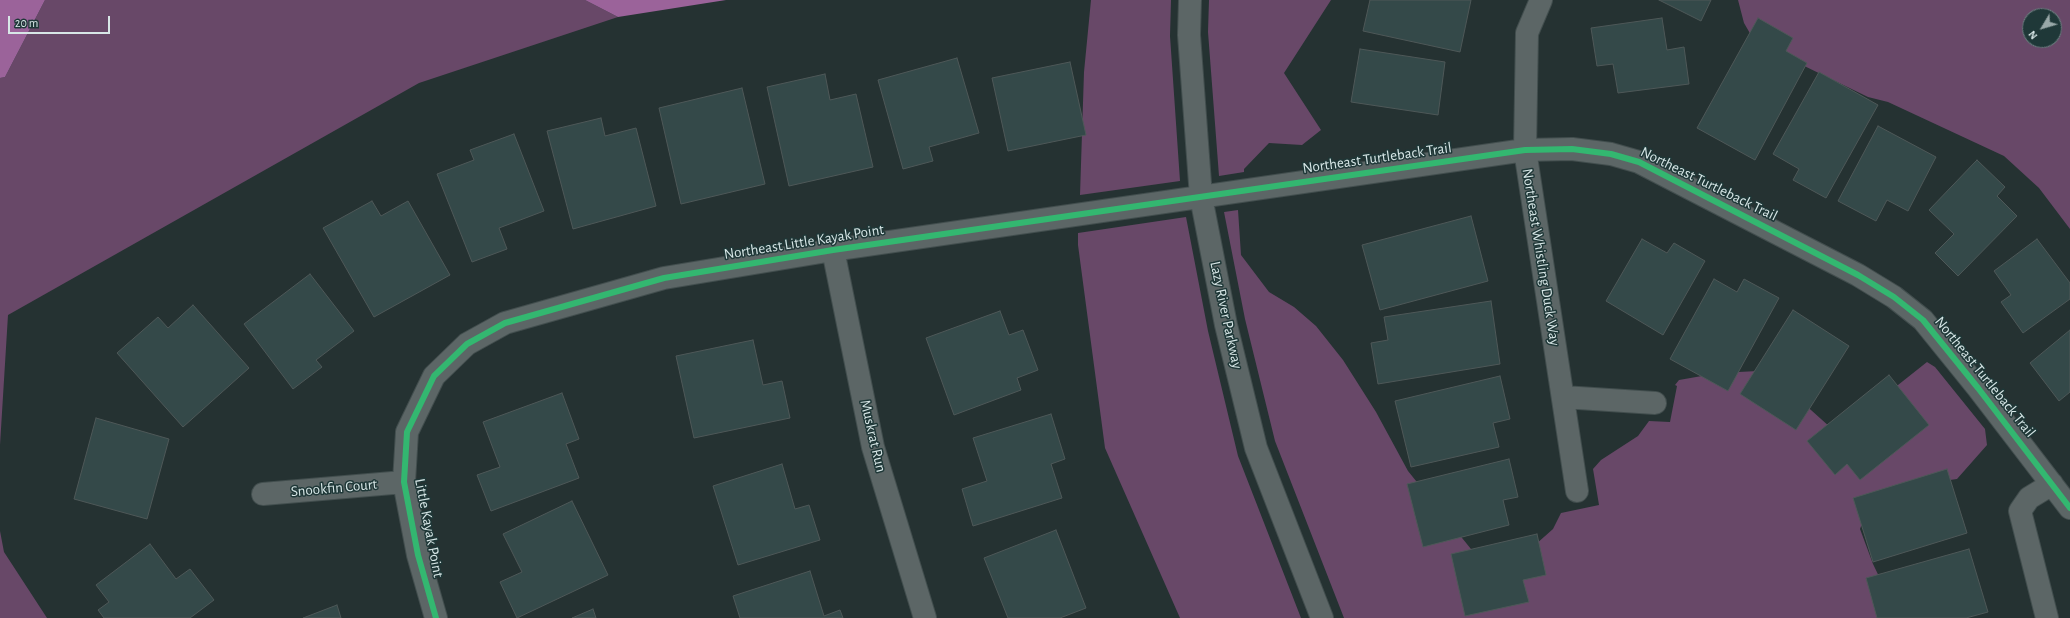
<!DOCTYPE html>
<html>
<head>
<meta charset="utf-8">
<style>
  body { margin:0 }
  #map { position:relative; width:2070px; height:618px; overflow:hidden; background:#253232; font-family:"Alegreya Sans",sans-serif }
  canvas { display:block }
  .north { position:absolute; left:2022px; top:8px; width:40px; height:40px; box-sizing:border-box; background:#1f3838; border:1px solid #697e7e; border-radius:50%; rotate:232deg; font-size:11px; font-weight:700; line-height:16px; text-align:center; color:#d8e7e7 }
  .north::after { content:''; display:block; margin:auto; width:14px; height:18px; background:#99a8a8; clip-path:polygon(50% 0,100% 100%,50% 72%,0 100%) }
  .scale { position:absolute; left:8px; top:16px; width:102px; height:18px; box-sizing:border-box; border:2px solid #d8e7e7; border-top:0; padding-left:5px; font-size:12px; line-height:14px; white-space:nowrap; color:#d8e7e7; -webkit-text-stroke:3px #1f3838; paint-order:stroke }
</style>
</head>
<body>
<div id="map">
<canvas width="2070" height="618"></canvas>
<div class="north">N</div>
<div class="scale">20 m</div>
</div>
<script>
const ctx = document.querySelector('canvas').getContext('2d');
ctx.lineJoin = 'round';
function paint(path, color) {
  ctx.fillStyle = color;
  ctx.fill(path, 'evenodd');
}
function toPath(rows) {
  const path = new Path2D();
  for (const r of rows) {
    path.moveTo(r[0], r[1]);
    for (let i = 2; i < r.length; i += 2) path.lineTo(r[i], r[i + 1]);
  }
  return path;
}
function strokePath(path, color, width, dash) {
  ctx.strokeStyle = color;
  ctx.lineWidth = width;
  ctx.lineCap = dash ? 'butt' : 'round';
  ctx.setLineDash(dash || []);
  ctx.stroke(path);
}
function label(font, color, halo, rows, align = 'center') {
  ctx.font = font + ' "Alegreya Sans",sans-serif';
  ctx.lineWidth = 3;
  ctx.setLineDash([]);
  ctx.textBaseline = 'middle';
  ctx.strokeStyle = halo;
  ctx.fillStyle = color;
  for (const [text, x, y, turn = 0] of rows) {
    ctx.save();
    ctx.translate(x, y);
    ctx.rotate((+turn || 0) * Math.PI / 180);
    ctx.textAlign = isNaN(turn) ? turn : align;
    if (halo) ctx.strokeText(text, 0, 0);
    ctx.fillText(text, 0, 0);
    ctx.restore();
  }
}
paint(toPath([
  [45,0,585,0,618,17,419,83,8,315,0,445,0,78,5,77],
  [1091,0,1171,0,1170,36,1180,181,1080,195,1084,72],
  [1209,0,1331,0,1284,73,1321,130,1302,145,1269,143,1244,169,1244,172,1219,176,1208,32],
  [1738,0,2070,0,2070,229,2039,188,2004,156,1888,102,1868,97,1755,42,1744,23],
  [2030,16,2054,16,2054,40,2030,40],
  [1238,210,1241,255,1269,292,1294,307,1316,326,1343,360,1376,412,1408,471,1475,554,1518,560,1553,529,1561,513,1599,505,1593,469,1601,460,1638,436,1649,421,1670,422,1677,386,1675,385,1679,380,1719,373,1758,371,1792,393,1840,436,1870,420,1898,385,1927,362,1935,367,1985,429,1987,445,1957,479,1907,486,1867,510,1860,529,1873,564,1899,618,1344,618,1275,441,1245,319,1224,212],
  [1186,217,1208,331,1238,456,1301,618,1180,618,1105,448,1078,245,1078,233],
  [0,531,4,552,47,618,0,618]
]), '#684868');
paint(toPath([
  [0,0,45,0,5,77,0,78],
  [585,0,726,0,618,17]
]), '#9b639a');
const building = toPath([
  [1370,0,1471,0,1460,52,1363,31,1370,0],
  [1659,0,1711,0,1701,21,1659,0],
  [1662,18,1667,50,1684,47,1689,84,1618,93,1613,64,1597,66,1591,28,1662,18],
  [1758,18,1793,38,1786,51,1807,63,1755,160,1697,128,1758,18],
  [1360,49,1445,62,1438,115,1351,102,1360,49],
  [957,58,979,133,929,147,933,161,903,169,878,80,957,58],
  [1070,62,1086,135,1008,151,992,78,1070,62],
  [1819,72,1878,105,1826,198,1793,180,1799,169,1773,154,1819,72],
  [825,74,830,100,856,94,873,167,789,186,767,87,825,74],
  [742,88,765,184,681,204,659,108,742,88],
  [601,118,605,136,636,128,656,206,573,229,547,131,601,118],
  [1878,126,1936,157,1908,211,1887,200,1876,221,1838,201,1878,126],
  [514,134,544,211,499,228,507,249,472,262,437,174,474,160,470,150,514,134],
  [1977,160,2005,187,1997,196,2017,216,1958,276,1935,253,1954,234,1929,210,1977,160],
  [372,201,381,216,408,201,450,275,374,317,323,228,372,201],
  [1471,216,1488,281,1380,310,1362,245,1471,216],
  [1642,239,1667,253,1674,243,1705,261,1663,335,1606,301,1642,239],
  [2037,239,2070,283,2070,299,2023,333,2001,302,2011,295,1994,271,2037,239],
  [310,274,354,331,316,360,322,367,293,389,244,324,310,274],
  [1714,279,1737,292,1744,279,1779,298,1728,391,1670,359,1714,279],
  [1491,301,1500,364,1378,384,1371,343,1388,340,1384,317,1491,301],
  [193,305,249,368,183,427,117,353,158,317,168,328,193,305],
  [1793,310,1849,346,1796,430,1740,394,1793,310],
  [1000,311,1009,335,1023,330,1038,370,1017,378,1021,390,954,415,926,338,1000,311],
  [2070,330,2070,392,2059,401,2030,363,2070,330],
  [753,340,763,385,782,381,790,418,694,438,676,356,753,340],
  [1889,375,1929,425,1860,480,1847,464,1835,475,1807,441,1889,375],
  [1500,376,1510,419,1493,423,1499,447,1411,467,1395,401,1500,376],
  [562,393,579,439,566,444,579,478,491,511,477,475,500,467,483,422,562,393],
  [1051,414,1065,459,1051,464,1062,498,973,526,962,489,987,481,973,438,1051,414],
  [96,418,169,439,147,519,74,499,96,418],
  [1509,459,1518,497,1503,500,1509,525,1423,547,1407,484,1509,459],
  [782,464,795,509,809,505,820,540,738,565,713,486,782,464],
  [1947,469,1967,533,1873,562,1853,498,1947,469],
  [572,501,608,575,517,618,500,582,522,572,503,534,572,501],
  [1056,530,1086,608,1060,618,1008,618,984,558,1056,530],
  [1537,534,1546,575,1523,580,1529,602,1465,616,1451,554,1537,534],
  [150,544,176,579,190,569,214,600,190,618,104,618,98,610,109,602,96,585,150,544],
  [1969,549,1988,612,1966,618,1877,618,1866,578,1969,549],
  [810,571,824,616,840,610,843,618,740,618,733,596,810,571],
  [337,605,341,618,303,618,337,605],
  [593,609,596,618,572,618,593,609]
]);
paint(building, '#344949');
strokePath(building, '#4e5858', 1);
const minor = toPath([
  [1190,0,1189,35,1201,197,1226,325,1256,448,1322,618],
  [1541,0,1527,33,1525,150,1577,491],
  [833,250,873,447,925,618],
  [1563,397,1655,403],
  [263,494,404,482],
  [436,618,418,555,404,482,407,432,434,376,467,344,505,323,664,278,833,250,1525,150,1572,149,1611,154,1639,162,1858,275,1894,297,1923,320,1978,388,2070,508],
  [2047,618,2020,511,2029,498,2052,484]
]);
strokePath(minor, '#424e4e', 24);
strokePath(minor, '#5c6666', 22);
strokePath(toPath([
  [436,618,418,555,404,482,407,432,434,376,467,344,505,323,664,278,833,250,1525,150,1572,149,1611,154,1639,162,1858,275,1894,297,1923,320,1978,388,2070,508]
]), '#33b770', 6);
label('15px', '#d8e7e7', '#1f3838', [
  ["Northeast Turtleback Trail",1377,158,-8],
  ["Northeast Turtleback Trail",1709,184,26],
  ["Northeast Little Kayak Point",804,242,-9],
  ["Northeast Whistling Duck Way",1541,257,81],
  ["Lazy River Parkway",1226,315,78],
  ["Northeast Turtleback Trail",1985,377,51],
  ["Muskrat Run",873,436,77],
  ["Snookfin Court",334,488,-5],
  ["Little Kayak Point",429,528,79]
]);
</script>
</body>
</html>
